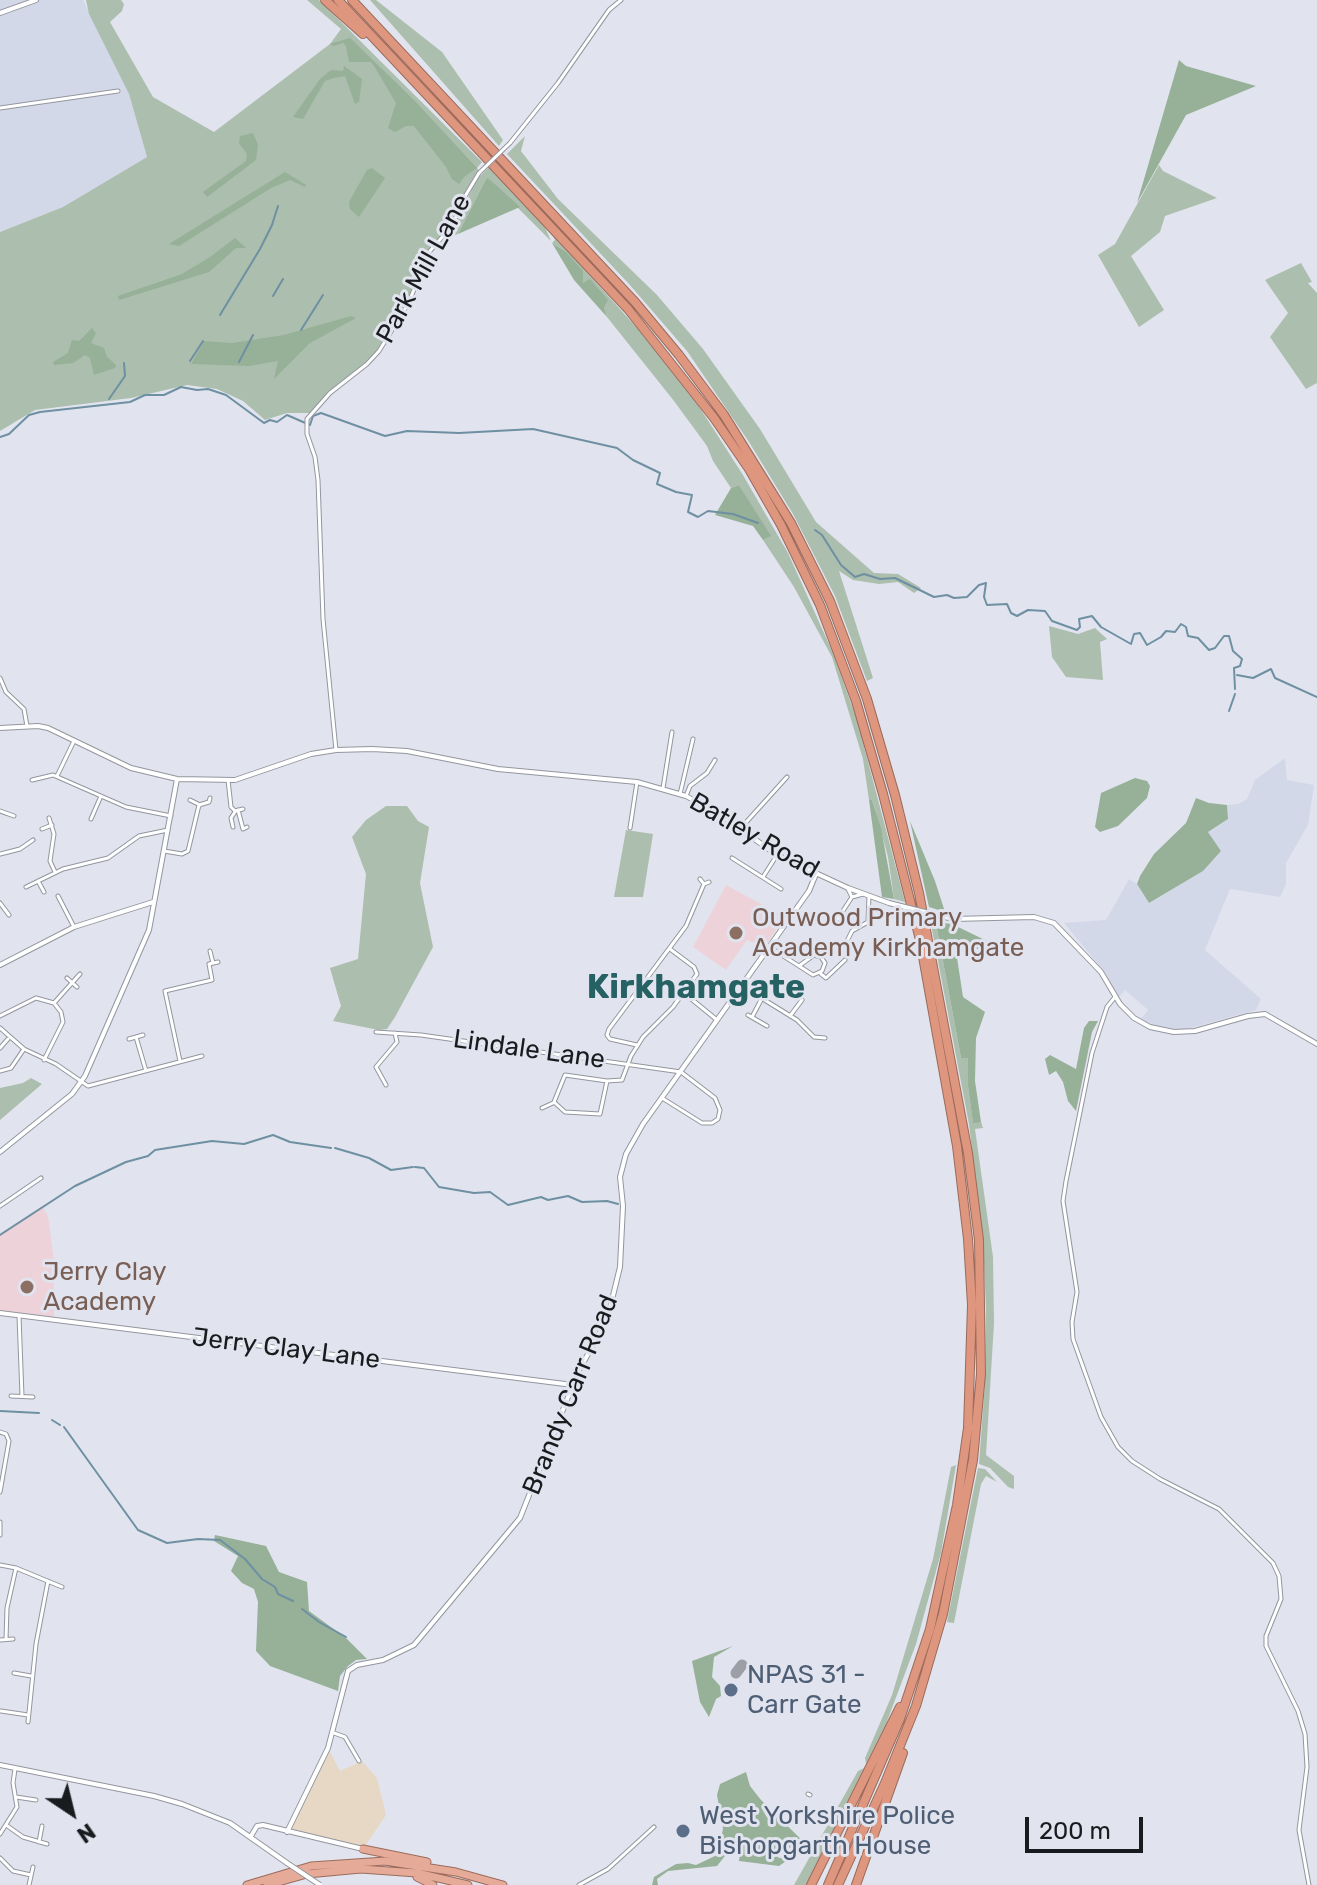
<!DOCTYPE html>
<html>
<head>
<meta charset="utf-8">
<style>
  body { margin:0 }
  #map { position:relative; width:1317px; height:1885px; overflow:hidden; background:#e1e4ee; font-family:Rubik,sans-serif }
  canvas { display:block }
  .north { position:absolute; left:32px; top:1773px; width:80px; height:80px; -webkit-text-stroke:6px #e1e4ee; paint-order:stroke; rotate:145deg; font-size:22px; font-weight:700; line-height:32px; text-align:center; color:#1a1b1e }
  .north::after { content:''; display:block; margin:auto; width:28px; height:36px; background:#1a1b1e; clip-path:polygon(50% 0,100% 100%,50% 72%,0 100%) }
  .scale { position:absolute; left:1025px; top:1817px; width:118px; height:36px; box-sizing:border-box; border:4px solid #1a1b1e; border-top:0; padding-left:10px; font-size:24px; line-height:28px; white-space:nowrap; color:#1a1b1e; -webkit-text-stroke:6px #e1e4ee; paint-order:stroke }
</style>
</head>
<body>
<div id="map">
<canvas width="1317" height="1885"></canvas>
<div class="north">N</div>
<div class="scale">200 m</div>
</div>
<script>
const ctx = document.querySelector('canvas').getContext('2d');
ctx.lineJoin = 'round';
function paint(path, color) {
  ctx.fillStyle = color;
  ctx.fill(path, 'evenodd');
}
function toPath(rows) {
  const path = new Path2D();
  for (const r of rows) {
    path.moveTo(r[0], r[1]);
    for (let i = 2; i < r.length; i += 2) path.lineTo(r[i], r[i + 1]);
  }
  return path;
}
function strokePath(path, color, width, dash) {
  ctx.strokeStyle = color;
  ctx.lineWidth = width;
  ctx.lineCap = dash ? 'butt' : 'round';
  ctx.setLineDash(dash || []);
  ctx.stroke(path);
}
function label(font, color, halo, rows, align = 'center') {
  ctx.font = font + ' Rubik,sans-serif';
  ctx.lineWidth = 6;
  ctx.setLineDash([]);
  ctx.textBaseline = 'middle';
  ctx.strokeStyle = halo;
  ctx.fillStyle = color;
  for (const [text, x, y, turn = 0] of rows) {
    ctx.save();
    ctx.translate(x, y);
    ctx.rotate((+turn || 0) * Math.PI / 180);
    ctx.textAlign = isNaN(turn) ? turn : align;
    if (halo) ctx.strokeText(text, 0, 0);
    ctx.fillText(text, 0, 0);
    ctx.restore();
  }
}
paint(toPath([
  [328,1748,340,1771,362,1761,377,1778,386,1815,363,1849,287,1832]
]), '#e7d8c5');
paint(toPath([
  [0,0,83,0,129,94,147,157,63,207,0,232],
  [1285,758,1287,780,1314,785,1308,825,1286,863,1286,884,1280,897,1230,889,1205,950,1261,999,1256,1010,1183,1030,1154,1025,1141,1019,1148,1010,1125,990,1118,998,1107,975,1064,923,1106,920,1129,879,1137,884,1149,903,1203,871,1221,851,1208,832,1228,819,1227,805,1238,804,1247,799,1255,780]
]), '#d3d8e9');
paint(toPath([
  [726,885,785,917,764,947,747,940,726,970,693,947],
  [42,1206,48,1216,54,1261,54,1319,0,1313,0,1235]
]), '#edd3d9');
paint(toPath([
  [86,0,121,0,124,4,122,11,110,22,153,97,214,132,330,44,341,29,307,0,319,0,482,162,477,168,480,172,474,179,456,219,430,251,408,304,373,358,310,413,287,413,265,420,243,401,217,389,187,385,131,398,35,410,0,431,0,232,63,207,147,157,129,94,89,14],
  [370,0,376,0,442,52,503,140,499,146],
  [525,136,521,151,558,199,657,295,703,349,760,429,816,522,874,573,898,574,921,588,914,593,898,582,879,584,853,580,839,571,873,678,867,681,835,596,793,514,749,442,687,351,629,284,507,154],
  [1159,165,1163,171,1217,198,1165,216,1160,232,1131,256,1164,310,1139,327,1098,255,1115,244],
  [489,167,544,225,551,241,487,177,458,234,446,238,456,224,476,180],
  [552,234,637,328,698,405,743,475,788,553,833,653,857,720,905,902,894,899,888,857,875,809,872,800,869,800,863,759,832,657,794,587,763,540,770,536,739,485,731,488,713,461,707,446,674,401,607,317,604,307,583,284,565,251,552,243,555,240],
  [1301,263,1312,282,1308,283,1317,293,1317,383,1306,389,1270,337,1288,313,1265,280],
  [1049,626,1078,634,1095,628,1107,639,1100,642,1103,680,1066,677,1052,657],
  [386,806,407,806,418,821,429,827,420,883,433,947,395,1017,387,1029,379,1030,333,1021,341,1006,330,968,358,959,366,874,352,837,366,820],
  [626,830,653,834,643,897,614,897],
  [930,919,944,923,937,929,961,1058,968,1057,968,1086,973,1122,981,1122,983,1128,975,1129,993,1257,994,1323,986,1455,1014,1476,1014,1489,1008,1487,990,1468,979,1464,985,1383,986,1308,983,1241,969,1124],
  [31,1078,42,1084,0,1120,0,1088,23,1083],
  [956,1465,941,1553,916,1644,886,1724,866,1764,865,1758,892,1695,933,1559,951,1467],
  [978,1468,985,1469,997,1482,986,1476,981,1484,954,1623,947,1622],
  [864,1768,806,1885,794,1885,858,1771]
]), '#acbead');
paint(toPath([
  [350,38,413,99,477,168,464,177,459,184,452,179,446,167,414,126,406,126,395,132,388,128,396,103,376,69,371,62,349,62,346,46,343,43,333,46,330,44],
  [1179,60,1186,66,1256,86,1186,115,1137,203],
  [344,66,362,79,359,102,355,104,345,76,334,78,325,81,303,119,293,117,320,79,331,70,343,71],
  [253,133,258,145,256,160,207,197,203,192,246,161,247,154,239,143,240,136],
  [372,168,385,178,359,217,350,209,349,202,367,170],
  [285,172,306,185,305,187,290,180,271,188,179,246,169,244],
  [487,177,520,207,458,234],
  [235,238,246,248,236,248,209,272,119,300,118,296,182,274,210,257],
  [552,243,565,251,583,271,583,283,590,279,608,300,604,307,607,317,574,280],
  [351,316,356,318,310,343,274,379,278,361,249,366,191,364,204,341,232,343,284,335],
  [92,328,96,333,91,343,104,348,107,357,116,365,115,368,94,375,90,358,85,355,73,363,54,365,53,362,68,353,72,340,79,341],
  [739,485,771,536,763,540,753,526,715,515,731,488],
  [1135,778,1147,781,1150,786,1147,798,1118,826,1100,832,1095,827,1101,793],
  [1196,798,1209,803,1227,805,1228,819,1208,832,1221,851,1203,871,1149,903,1137,884,1140,876,1154,854,1186,823],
  [869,800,872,800,881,828,894,899,882,897],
  [910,821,935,881,945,912,929,907],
  [944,923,952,924,991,943,989,948,956,951,963,997,985,1012,976,1038,975,1081,981,1122,973,1123,968,1086,968,1058,961,1058,937,929],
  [1089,1021,1098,1021,1092,1032,1076,1111,1068,1101,1063,1082,1056,1071,1049,1075,1045,1059,1050,1055,1076,1069,1084,1028],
  [215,1535,266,1546,279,1572,307,1582,309,1611,346,1638,367,1659,356,1660,348,1666,340,1676,338,1691,270,1666,256,1651,258,1602,254,1589,242,1583,231,1571,238,1556,214,1541],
  [733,1646,714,1657,712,1677,720,1686,721,1696,716,1699,709,1717,700,1702,692,1661],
  [746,1772,750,1786,761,1800,809,1847,800,1853,798,1849,780,1846,773,1851,779,1858,787,1857,793,1852,792,1857,779,1866,739,1861,740,1852,728,1852,717,1866,668,1871,657,1879,658,1885,652,1885,654,1877,676,1864,688,1863,696,1865,717,1855,723,1829,717,1795,720,1784]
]), '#96b198');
strokePath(toPath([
  [273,296,283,279],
  [220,315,260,249,272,225,278,206],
  [301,330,323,295],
  [190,361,203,341],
  [239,362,253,335],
  [109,399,125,376,124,363],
  [0,437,9,434,29,415,40,412,130,402,145,395,164,395,181,387,197,390,208,389,226,395,264,423,270,420,277,422,287,415,310,425,313,416,321,413,385,436,407,431,459,433,533,429,617,448,633,460,660,473,657,484,676,492,692,495,688,512,698,517,708,511,733,514,758,523],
  [815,530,822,535,841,565,855,577,864,574,880,579,895,578,934,597,947,595,954,598,967,597,979,585,986,583,984,597,987,605,1007,604,1011,613,1017,616,1028,610,1045,611,1052,621,1077,630,1080,627,1079,619,1092,616,1101,627,1131,644,1134,634,1140,633,1147,645,1161,637,1166,631,1175,632,1181,624,1186,627,1188,636,1198,638,1209,650,1215,648,1224,636,1229,636,1233,651,1242,659,1240,666,1234,668,1235,689],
  [1237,675,1253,678,1271,669,1275,678,1317,697],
  [1229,711,1235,694],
  [335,1148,369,1158,391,1170,413,1167],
  [415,1167,424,1168,439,1187,474,1193,490,1192,508,1205,541,1197,548,1200,568,1196,582,1202,607,1201,618,1204],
  [0,1235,75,1186,126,1162,148,1156,155,1150,212,1141,244,1144,273,1135,290,1142,331,1148],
  [0,1411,39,1413],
  [52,1420,60,1425],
  [64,1427,138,1530,167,1543,198,1539,220,1540,245,1559,262,1579,275,1587,278,1594,293,1601],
  [302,1609,319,1622,346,1637]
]), '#6e90a2', 2);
strokePath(toPath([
  [736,1673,742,1665]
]), '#9c9fa6', 11);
const minor = toPath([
  [0,108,118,91],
  [510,143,558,83,609,10,621,0],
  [0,678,6,692,24,709,27,726],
  [336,750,323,619,318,480,315,457,307,434,307,419,330,393,367,364,379,351,408,304,430,251,452,226,464,198,479,173],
  [57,776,74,741],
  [32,780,53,775,126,807,171,816],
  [228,780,231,807,235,811,243,809],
  [663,788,672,732],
  [680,794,693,739],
  [686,796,690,786,707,773,715,760],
  [190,800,200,805],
  [238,810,243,829,247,827],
  [0,811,14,816],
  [49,818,54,834,50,861,55,872],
  [91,819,101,796],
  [233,827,231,818,235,812],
  [630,828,637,782],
  [42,829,52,825],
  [740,829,787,777],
  [164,851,182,854,188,851,199,805,209,802,210,798],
  [0,854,20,849,33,840],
  [732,858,781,889],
  [763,877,777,855],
  [700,879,704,884,709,882],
  [38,881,44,892],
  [26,887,63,869,108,858,139,836,168,830],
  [848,889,852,897,863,894],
  [58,896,74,927],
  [0,903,9,915],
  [838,925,835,923,852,897],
  [847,941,852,931,868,922,869,896],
  [770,947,777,952,799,966,813,975,822,971,825,963,821,957,814,955,799,966],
  [210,951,213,963],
  [821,974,826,978,845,960],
  [67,978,77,987],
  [742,986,797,1020,814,1037,825,1038],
  [684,993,717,1020],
  [1115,997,1107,1007,1092,1053,1066,1181,1063,1201,1077,1292,1072,1322,1073,1339,1101,1417,1118,1447,1132,1461,1160,1479,1219,1509,1273,1563,1279,1576,1281,1599,1266,1636,1266,1646,1298,1711,1305,1734,1307,1767,1299,1830,1309,1885],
  [54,1003,80,974],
  [748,1015,767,1026],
  [0,1016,36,998,54,1003,61,1012,63,1022,44,1060],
  [790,1016,802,1000],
  [752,1017,761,1000],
  [0,1028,24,1049,56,1064,88,1086,202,1056],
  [376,1032,421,1035,681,1072,715,1098,720,1110,718,1119,712,1123,702,1123,662,1098],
  [136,1037,146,1071],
  [129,1039,143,1035],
  [637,1045,610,1039,607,1035,609,1029,686,926,704,884],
  [0,1048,8,1039],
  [180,1061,165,991,212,980,209,964,218,962],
  [0,1071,11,1068,24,1049],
  [607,1081,600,1114,565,1112,554,1102,565,1075,607,1081,622,1080,631,1056,643,1037,673,1007,697,974,694,967,670,949],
  [386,1085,376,1067,397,1042,395,1033],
  [542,1108,553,1103],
  [0,1206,41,1178],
  [19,1316,22,1396],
  [11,1396,33,1397],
  [0,1432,6,1434,9,1441,0,1492],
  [0,1522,0,1535],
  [0,1565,16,1568,62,1587],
  [6,1639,7,1608,16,1568],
  [0,1640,13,1639],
  [14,1673,31,1676],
  [1,1711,28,1715],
  [28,1722,36,1644,48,1581],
  [334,1733,345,1737,359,1761],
  [808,1794,810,1795],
  [16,1797,36,1800],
  [6,1825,23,1837,47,1844],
  [0,1834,17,1807,13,1783,15,1769],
  [39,1842,42,1826],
  [0,1858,13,1871,31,1875],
  [29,1885,33,1867],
  [579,1885,608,1869,654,1827]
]);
const tertiary = toPath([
  [0,13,36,0],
  [0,728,38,726,48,728,131,768,177,779,235,780,311,754,336,750,372,749,407,751,498,769,637,782,686,796,722,816,777,855,848,888,889,903],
  [953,919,1034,917,1054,923,1101,972,1120,1004,1134,1018,1150,1027,1174,1032,1195,1031,1248,1016,1265,1014,1317,1044],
  [0,965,74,927,153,902],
  [0,1152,72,1094,85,1076,149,930,177,779],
  [0,1313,573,1385],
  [0,1765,154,1796,182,1804,230,1823,287,1863],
  [287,1832,328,1748,348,1671,357,1665,383,1660,414,1645,520,1518,578,1372,607,1320,610,1308,620,1267,623,1206,620,1177,626,1154,643,1124,809,891,816,874],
  [251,1836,257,1826,263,1825,363,1849]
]);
const trunk = toPath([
  [363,1849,427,1862],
  [417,1877,433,1885],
  [247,1885,311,1866,385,1861,456,1872,503,1885],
  [267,1885,307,1874,361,1869,417,1873,468,1885]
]);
const motorway = toPath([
  [325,0,363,34],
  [338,0,628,309,714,418,749,469,781,525,820,605,856,701,883,794,920,940,957,1146,968,1239,972,1305,968,1428,957,1505,930,1629,900,1719,828,1885],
  [352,0,635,302,679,355,724,415,791,523,830,601,867,699,895,795,919,893,968,1153,979,1240,981,1374,973,1460,943,1614,916,1706,885,1783,838,1885],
  [811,1885,900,1707],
  [856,1885,903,1753]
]);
strokePath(minor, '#93969e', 5);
strokePath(tertiary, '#93969e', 6);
strokePath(trunk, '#9a6b5c', 9);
strokePath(motorway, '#9a6b5c', 10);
strokePath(minor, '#fff', 3);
strokePath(tertiary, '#fff', 4);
strokePath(trunk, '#e6ab98', 7);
strokePath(motorway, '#df967e', 8);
const minorBridge = toPath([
  [480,172,510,143]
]);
const tertiaryBridge = toPath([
  [889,903,953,919],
  [287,1863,320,1885]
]);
strokePath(minorBridge, '#93969e', 5, []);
strokePath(tertiaryBridge, '#93969e', 6, []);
strokePath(minorBridge, '#fff', 3);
strokePath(tertiaryBridge, '#fff', 4);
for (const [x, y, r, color] of [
  [736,933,8,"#8d6e63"],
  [27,1287,8,"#8d6e63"],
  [731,1690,8,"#5c6f8a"],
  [683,1831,8,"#5c6f8a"]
]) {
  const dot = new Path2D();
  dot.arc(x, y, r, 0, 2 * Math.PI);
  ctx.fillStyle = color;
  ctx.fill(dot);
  strokePath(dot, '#e1e4ee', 3);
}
label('26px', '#1a1b1e', '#e1e4ee', [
  ["Park Mill Lane",424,269,-61],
  ["Batley Road",754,836,30],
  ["Lindale Lane",529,1050,8],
  ["Jerry Clay Lane",286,1349,7],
  ["Brandy Carr Road",571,1395,-68]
]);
label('26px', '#785e54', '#e1e4ee', [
  ["Outwood Primary",752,918],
  ["Academy Kirkhamgate",752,948],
  ["Jerry Clay",43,1272],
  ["Academy",43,1302]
], 'left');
label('26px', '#4e5e75', '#e1e4ee', [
  ["NPAS 31 -",747,1675],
  ["Carr Gate",747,1705],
  ["West Yorkshire Police",699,1816],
  ["Bishopgarth House",699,1846]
], 'left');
label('bold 34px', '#266164', '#e1e4ee', [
  ["Kirkhamgate",696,988]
]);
</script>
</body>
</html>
